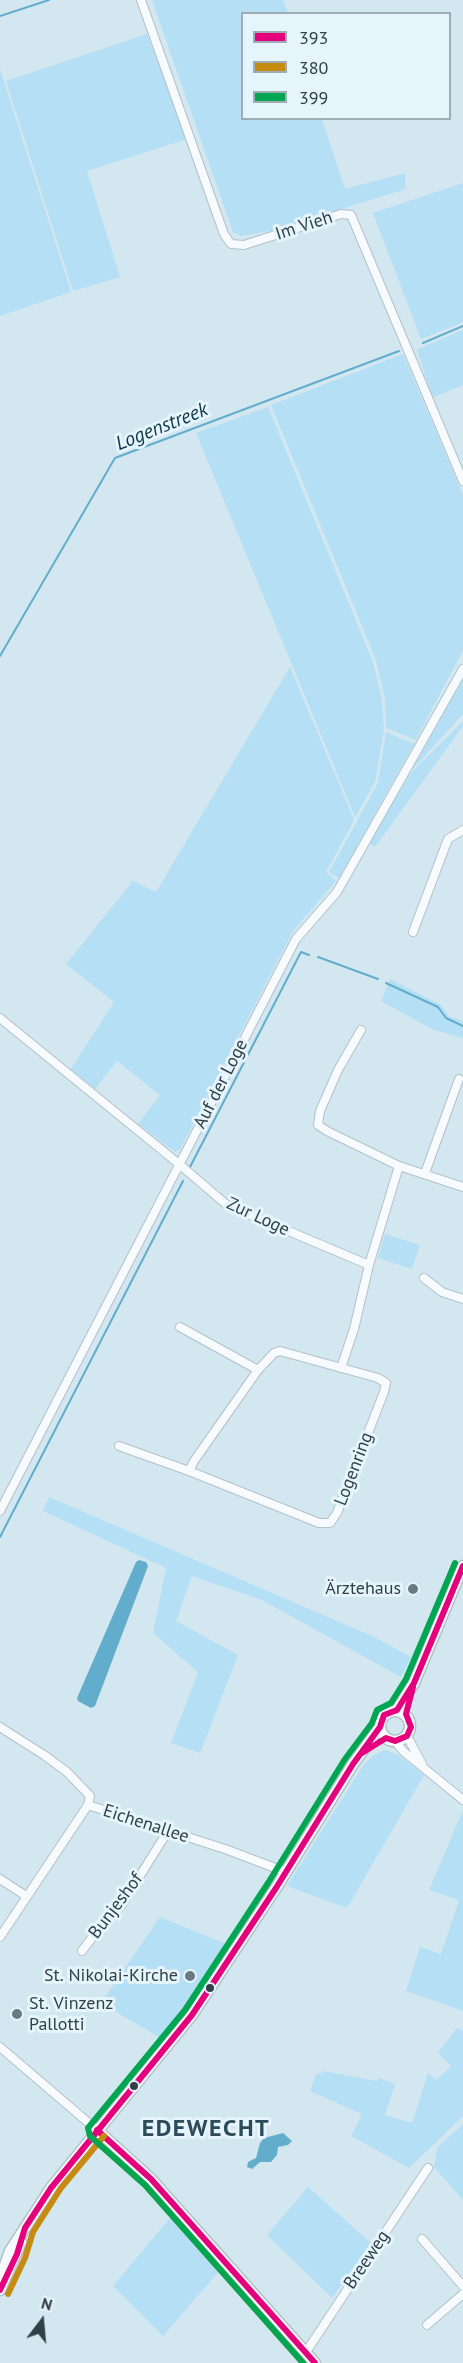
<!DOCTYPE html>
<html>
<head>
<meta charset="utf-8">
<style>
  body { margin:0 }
  #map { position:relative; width:463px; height:2363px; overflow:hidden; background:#d3e7f0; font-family:"PT Sans",sans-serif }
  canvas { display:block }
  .legend { position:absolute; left:241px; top:12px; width:210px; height:108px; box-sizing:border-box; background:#e6f4fb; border:2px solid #9eacb3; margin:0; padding:8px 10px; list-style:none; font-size:18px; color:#313f46 }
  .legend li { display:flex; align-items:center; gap:12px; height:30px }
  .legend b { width:30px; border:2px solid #9eacb3 }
  .north { position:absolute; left:12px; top:2291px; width:60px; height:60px; -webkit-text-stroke:4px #e6f4fb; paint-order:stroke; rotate:16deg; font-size:16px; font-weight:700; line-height:24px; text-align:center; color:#313f46 }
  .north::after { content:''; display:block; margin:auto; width:21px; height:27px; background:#313f46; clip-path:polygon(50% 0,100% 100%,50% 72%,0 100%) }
</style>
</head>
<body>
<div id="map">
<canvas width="463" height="2363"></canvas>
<ul class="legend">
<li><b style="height:8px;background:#e5007d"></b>393</li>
<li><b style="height:8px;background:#c68c12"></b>380</li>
<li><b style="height:8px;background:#00a651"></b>399</li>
</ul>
<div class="north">N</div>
</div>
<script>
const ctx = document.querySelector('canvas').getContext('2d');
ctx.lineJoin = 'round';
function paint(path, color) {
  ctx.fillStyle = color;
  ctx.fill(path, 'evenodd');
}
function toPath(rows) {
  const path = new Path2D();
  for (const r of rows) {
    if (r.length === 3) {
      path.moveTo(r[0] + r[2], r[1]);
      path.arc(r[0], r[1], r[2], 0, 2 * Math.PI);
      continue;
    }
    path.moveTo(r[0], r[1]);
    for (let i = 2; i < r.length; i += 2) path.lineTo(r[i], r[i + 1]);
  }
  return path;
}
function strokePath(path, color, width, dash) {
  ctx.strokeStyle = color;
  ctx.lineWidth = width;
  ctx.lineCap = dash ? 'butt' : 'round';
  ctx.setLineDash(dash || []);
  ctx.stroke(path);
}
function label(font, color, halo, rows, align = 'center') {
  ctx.font = font + ' "PT Sans",sans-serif';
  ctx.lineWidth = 6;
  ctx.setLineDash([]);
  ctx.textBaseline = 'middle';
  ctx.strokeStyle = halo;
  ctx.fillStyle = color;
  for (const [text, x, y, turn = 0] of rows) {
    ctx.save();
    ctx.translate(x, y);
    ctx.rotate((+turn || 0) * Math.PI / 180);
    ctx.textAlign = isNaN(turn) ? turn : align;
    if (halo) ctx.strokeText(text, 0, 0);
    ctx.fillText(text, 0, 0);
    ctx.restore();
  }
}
paint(toPath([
  [152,0,283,0,288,13,243,14,243,118,322,119,345,189,405,173,406,189,270,231,241,236,233,232],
  [147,34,187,139,87,171,120,277,73,291,6,81],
  [0,69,71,292,0,316],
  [463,183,463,322,421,339,373,213],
  [463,330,463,385,432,398,417,349],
  [403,354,463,495,463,650,416,740,386,728,385,699,376,660,271,405],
  [268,407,373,662,382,700,384,730,375,782,355,817,196,433],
  [290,667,354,820,326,872,336,881,293,931,180,1149,175,1152,138,1124,160,1095,117,1061,95,1089,71,1069,114,1002,66,964,133,881,156,892],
  [463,679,463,714,412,770],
  [463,721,463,726,375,847,368,843,411,773],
  [386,732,414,744,339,878,329,872,378,783],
  [390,979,441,1005,450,1017,463,1021,463,1038,434,1030,381,1001],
  [385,1234,420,1245,412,1269,378,1258],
  [49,1497,372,1636,411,1657,401,1677,262,1600,192,1576,176,1621,238,1655,200,1753,171,1743,198,1672,153,1633,166,1568,43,1511],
  [385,1750,398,1755,424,1775,347,1908,287,1886,364,1764,374,1755],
  [463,1810,463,2011,406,1991,420,1947,441,1954,459,1900,429,1890],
  [160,1917,226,1944,202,1989,160,2038,101,2003],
  [457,2028,463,2031,463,2116,409,2168,351,2136,362,2114,310,2091,316,2074,321,2074,323,2071,377,2081,379,2078,395,2084,385,2115,412,2123,428,2073,436,2080,451,2066,438,2053],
  [463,2124,463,2200,434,2167,437,2148],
  [308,2187,371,2243,332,2298,267,2235],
  [175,2212,222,2268,163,2336,113,2286]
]), '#b5dff4');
paint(toPath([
  [139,1560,146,1562,148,1566,95,1706,91,1708,78,1701,77,1698,136,1562],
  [283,2133,292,2141,288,2145,278,2147,277,2155,271,2162,260,2162,252,2169,247,2167,248,2162,256,2158,260,2143,264,2138]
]), '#62adcc');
strokePath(toPath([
  [0,16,49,0],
  [423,343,463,326],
  [0,656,115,458,399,351],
  [318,957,378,979],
  [386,983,438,1007,446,1018,463,1026],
  [190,1167,301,952,309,955],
  [0,1537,183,1181]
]), '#62adcc', 2);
const minor = toPath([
  [141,0,224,234,231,244,244,245,341,214,351,215,463,481],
  [413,932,448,839,463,830],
  [0,1018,179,1164,227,1205,369,1265],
  [361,1030,338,1070,320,1111,318,1125,327,1131,399,1166],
  [425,1173,459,1079],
  [424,1278,442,1292,463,1299],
  [180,1327,258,1370],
  [280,1351,378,1378,386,1383,384,1392,337,1513,330,1523,319,1523,189,1471,194,1461,258,1370,274,1353,280,1351],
  [341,1368,354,1329,369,1265,399,1166,463,1187],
  [119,1446,189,1471],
  [0,1511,296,939,337,892,463,669],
  [0,1727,44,1755,67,1772,90,1796,88,1805,225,1849,286,1872],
  [407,1736,422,1764],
  [395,1741,403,1751,463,1800],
  [0,1879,26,1896],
  [0,1937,88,1805],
  [82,1951,109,1915,121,1906,168,1831],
  [0,2047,97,2130],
  [422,2239,463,2286],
  [427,2325,463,2294],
  [306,2352,428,2168]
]);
const secondary = toPath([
  [397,1710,414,1683,463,1566],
  [395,1726,15],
  [97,2130,151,2179,315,2363],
  [0,2279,10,2251,51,2188,192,2015,276,1888,353,1764,380,1727],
  [0,2290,21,2242]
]);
strokePath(minor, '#b2c1c8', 10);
strokePath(secondary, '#b2c1c8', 13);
strokePath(minor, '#f8fbfd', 8);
strokePath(secondary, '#f8fbfd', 10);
strokePath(toPath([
  [397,1710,414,1683,463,1566],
  [362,1753,386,1738,395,1741,407,1736,411,1727,406,1714,413,1687],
  [97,2130,151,2179,315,2363],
  [0,2290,17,2254,25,2228,51,2188,192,2015,276,1888,353,1764,380,1727,384,1715,397,1710]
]), '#e5007d', 6);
strokePath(toPath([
  [91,2137,145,2185,303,2363],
  [8,2294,25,2258,33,2232,61,2188,104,2136]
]), '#c68c12', 6);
strokePath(toPath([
  [303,2363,145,2185,90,2136,88,2128,185,2010,268,1883,345,1759,372,1723,377,1710,391,1703,406,1679,455,1563]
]), '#00a651', 6);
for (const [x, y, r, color] of [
  [413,1589,6,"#6a7a82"],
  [190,1976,6,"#6a7a82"],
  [210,1988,5,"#313f46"],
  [17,2014,6,"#6a7a82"],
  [134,2086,5,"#313f46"]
]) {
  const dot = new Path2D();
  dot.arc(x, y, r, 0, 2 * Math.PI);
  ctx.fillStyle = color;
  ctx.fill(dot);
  strokePath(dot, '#e6f4fb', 2);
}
label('18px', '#313f46', '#e6f4fb', [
  ["Im Vieh",304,226,-18],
  ["Auf der Loge",221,1084,-63],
  ["Zur Loge",258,1217,25],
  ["Logenring",354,1469,-69],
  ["Eichenallee",146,1824,18],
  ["Bunjeshof",116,1906,-53],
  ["Breeweg",367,2260,-56]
]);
label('18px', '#313f46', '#e6f4fb', [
  ["Ärztehaus",401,1589],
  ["St. Nikolai-Kirche",178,1976],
  ["St. Vinzenz",29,2004,"left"],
  ["Pallotti",29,2025,"left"]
], 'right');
label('italic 20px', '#0d3849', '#e6f4fb', [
  ["Logenstreek",162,427,-22]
]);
ctx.letterSpacing = '1.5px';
label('bold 24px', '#2c4c5a', '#e6f4fb', [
  ["EDEWECHT",206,2129]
]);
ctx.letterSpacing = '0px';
</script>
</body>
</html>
